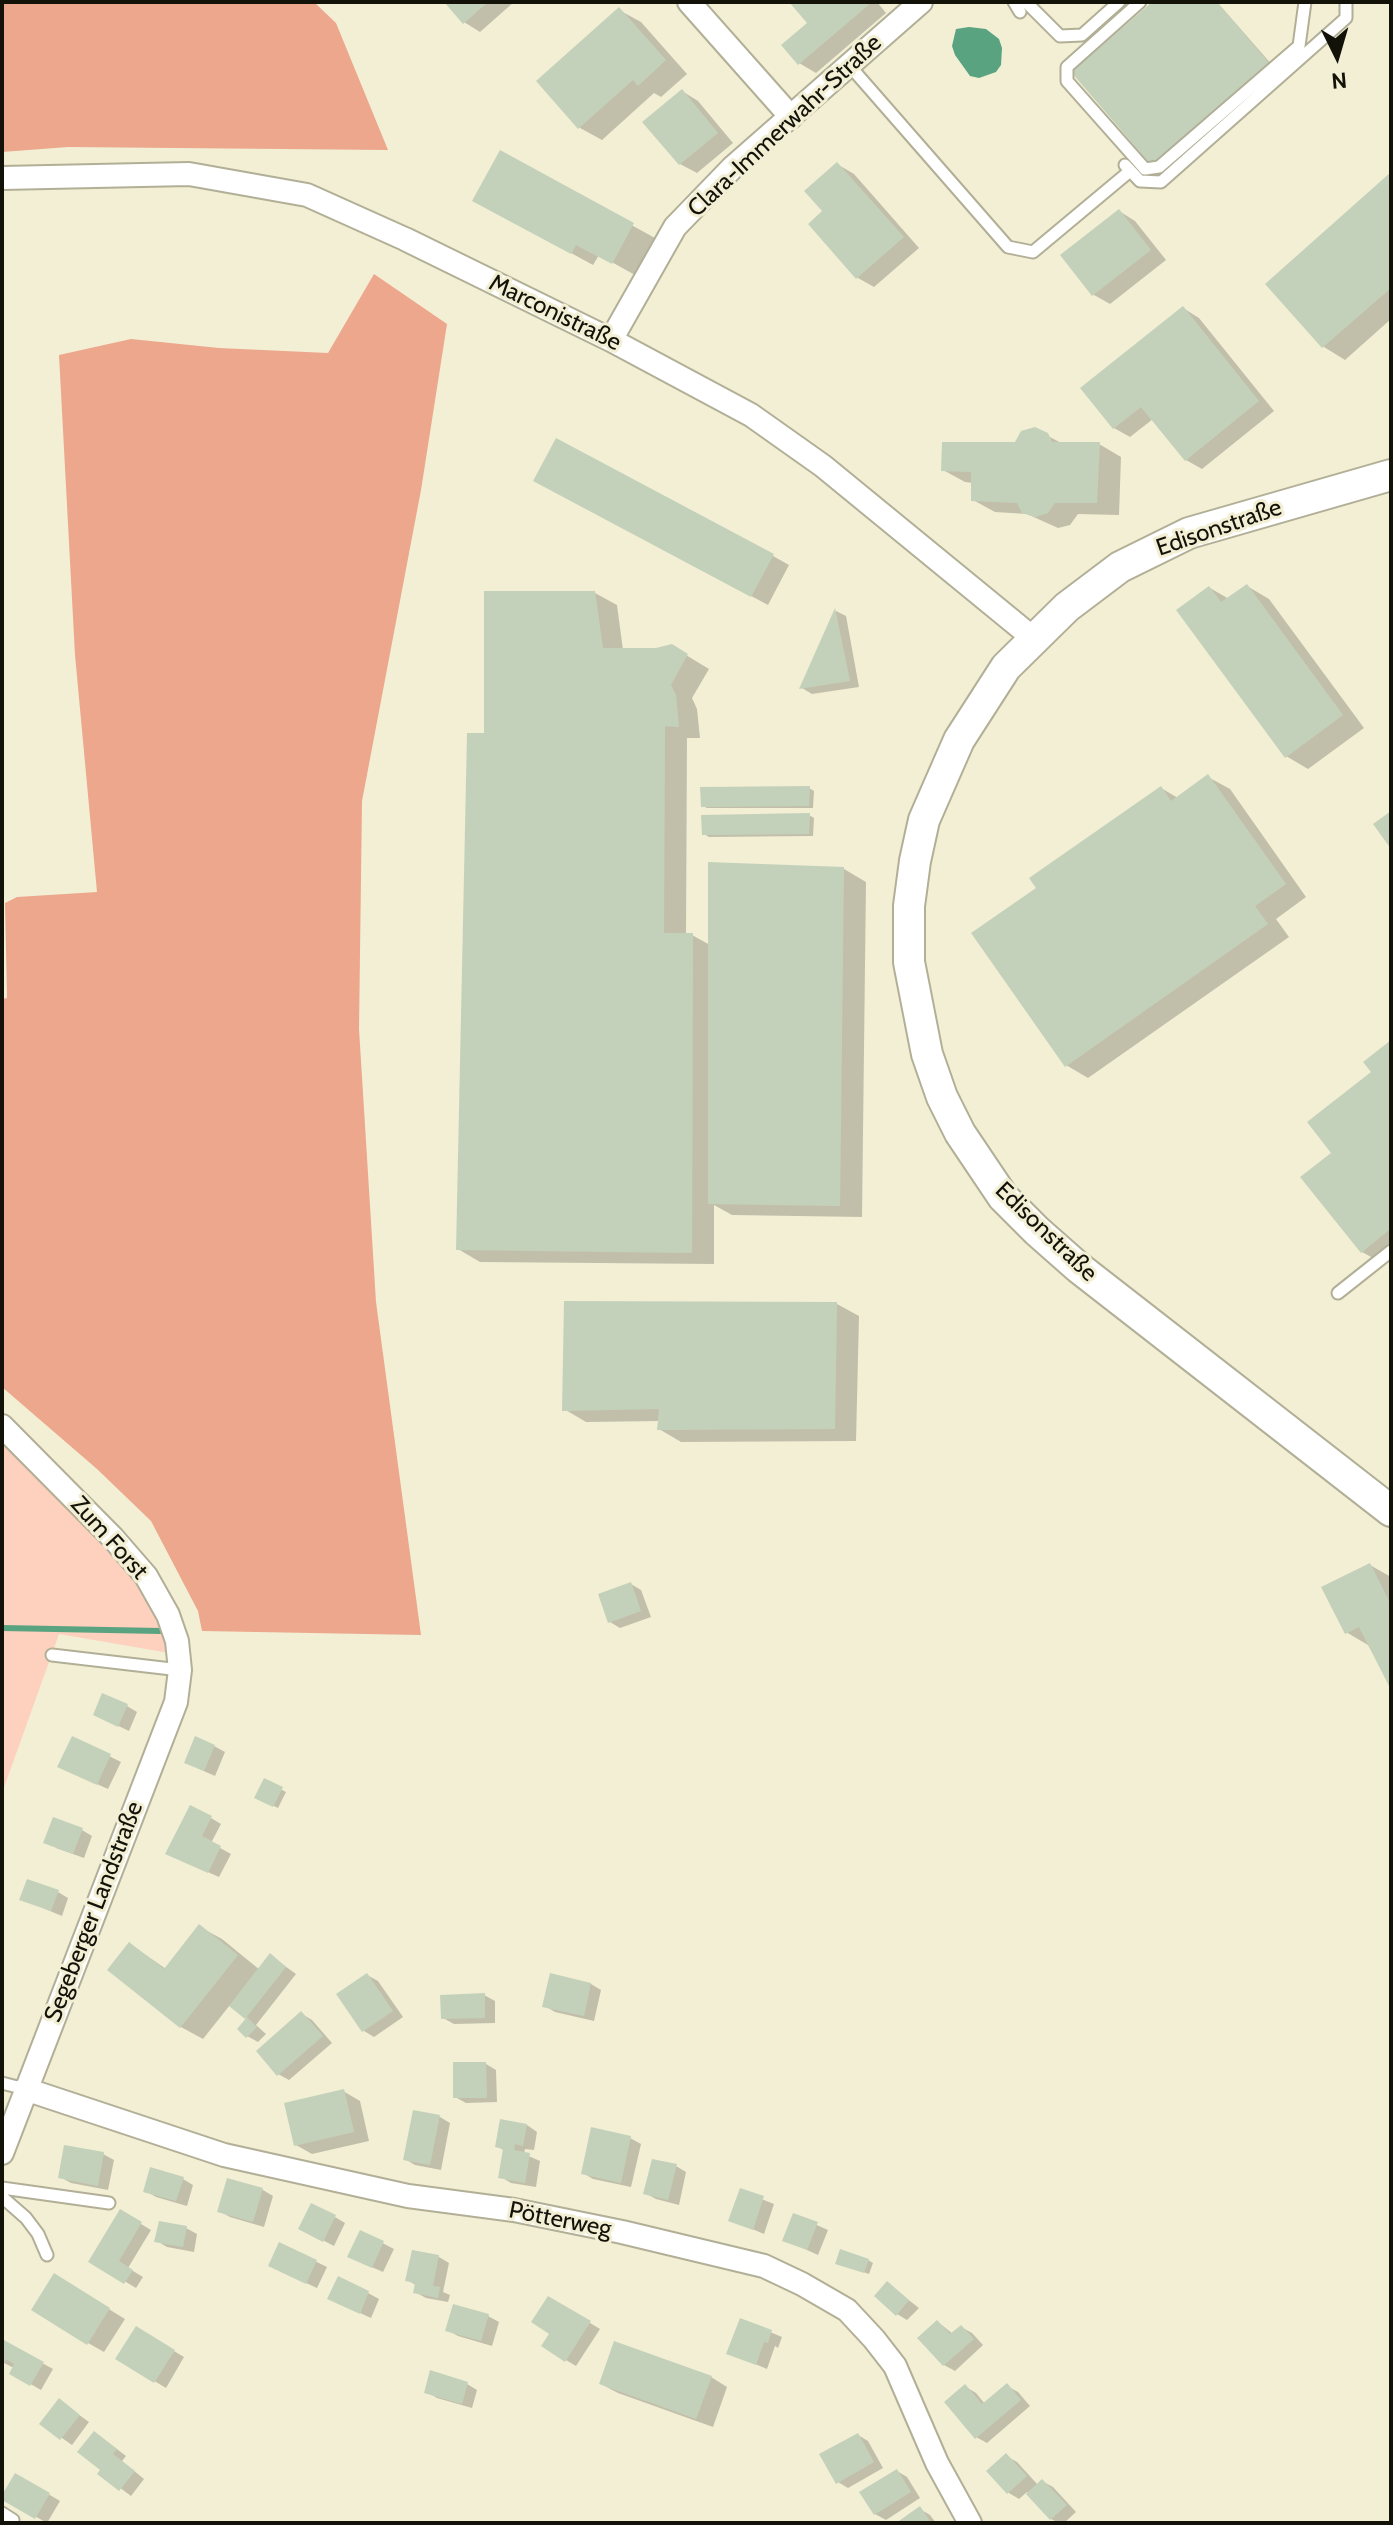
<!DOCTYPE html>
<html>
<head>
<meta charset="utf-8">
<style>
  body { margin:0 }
  #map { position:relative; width:1393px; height:2525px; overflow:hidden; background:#f2efd5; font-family:Cabin,sans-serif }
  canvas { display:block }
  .frame { position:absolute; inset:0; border:4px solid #131209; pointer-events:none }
  .north { position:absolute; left:1297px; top:16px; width:80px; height:80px; -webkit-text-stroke:6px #f2efd5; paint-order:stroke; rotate:175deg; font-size:22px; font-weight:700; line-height:32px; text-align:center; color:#131209 }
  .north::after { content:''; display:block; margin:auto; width:28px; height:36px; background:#131209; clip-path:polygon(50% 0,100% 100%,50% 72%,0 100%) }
</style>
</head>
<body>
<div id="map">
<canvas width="1393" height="2525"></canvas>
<div class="frame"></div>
<div class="north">N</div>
</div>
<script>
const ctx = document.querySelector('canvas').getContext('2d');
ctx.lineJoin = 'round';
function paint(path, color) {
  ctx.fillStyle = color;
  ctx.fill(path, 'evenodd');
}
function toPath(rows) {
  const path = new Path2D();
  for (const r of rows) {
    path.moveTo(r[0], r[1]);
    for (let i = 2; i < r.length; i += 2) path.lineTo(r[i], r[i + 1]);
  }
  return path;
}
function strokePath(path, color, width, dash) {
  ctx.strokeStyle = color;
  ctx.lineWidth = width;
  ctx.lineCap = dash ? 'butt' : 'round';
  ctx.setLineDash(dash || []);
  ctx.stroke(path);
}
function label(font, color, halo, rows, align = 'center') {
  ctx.font = font + ' Cabin,sans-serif';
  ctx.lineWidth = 6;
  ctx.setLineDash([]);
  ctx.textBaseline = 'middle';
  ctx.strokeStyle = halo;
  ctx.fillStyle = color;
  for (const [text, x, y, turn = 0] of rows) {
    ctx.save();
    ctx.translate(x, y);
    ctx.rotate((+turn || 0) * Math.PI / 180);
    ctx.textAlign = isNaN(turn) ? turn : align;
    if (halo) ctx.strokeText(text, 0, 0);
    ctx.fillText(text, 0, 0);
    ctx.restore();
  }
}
paint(toPath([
  [2,1441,123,1534,175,1654,59,1634,2,1793]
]), '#fed0be');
paint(toPath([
  [2,2,314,2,336,23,388,150,68,147,2,152],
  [374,274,447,324,421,490,362,801,359,1029,376,1302,421,1635,202,1631,198,1611,151,1521,97,1469,2,1387,2,999,7,998,5,903,17,897,97,892,75,655,59,355,131,339,219,348,328,353]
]), '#eca78d');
paint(toPath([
  [969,27,986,29,999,39,1002,48,1001,65,996,72,979,78,970,76,955,55,952,46,956,29]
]), '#5aa381');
paint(toPath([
  [446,2,514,2,480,32,464,22],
  [793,2,877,2,886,13,816,73,799,63,810,23],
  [1155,2,1217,2,1273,66,1157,166,1152,163],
  [619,10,641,22,687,74,661,97,654,93,602,140,580,128,538,82],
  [682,91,698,101,733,143,697,173,680,164],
  [500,153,655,238,635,275,599,255,593,265,496,212],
  [837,164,854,174,919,248,874,287,858,278,810,224,825,212],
  [1391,175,1391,319,1345,360,1324,347,1268,284],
  [1119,211,1135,221,1166,260,1110,304,1094,295,1063,256],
  [1183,308,1199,318,1274,411,1202,469,1186,460,1153,419,1130,437,1114,428],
  [1035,429,1063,444,1099,444,1121,457,1119,515,1078,514,1070,525,1058,528,1027,514,995,512,973,500,973,483,965,482,943,470,1016,444],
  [552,489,773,556,789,565,768,605],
  [1247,586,1269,599,1364,728,1308,769,1286,756,1210,588,1229,599],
  [595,593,617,605,623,650,657,650,671,646,709,669,692,698,697,709,700,738,687,738,686,935,692,935,710,945,844,869,866,882,862,1217,732,1215,714,1205,714,1264,480,1262,458,1249,486,735],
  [836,611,846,616,859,687,812,694,802,688],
  [1208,777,1230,789,1306,897,1276,919,1289,937,1088,1078,1066,1065,1038,888,1161,788,1178,798],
  [809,788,814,791,813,808,707,808,703,806],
  [809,815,814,818,813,836,709,837,704,834],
  [1391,1042,1391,1259,1384,1264,1362,1252,1334,1153],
  [837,1304,859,1316,856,1441,681,1442,659,1429,660,1421,586,1422,564,1409],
  [1370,1565,1391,1577,1391,1685,1368,1645,1346,1632],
  [631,1584,641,1590,651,1617,620,1628,610,1622],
  [127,1706,137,1712,129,1731,106,1720],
  [73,1738,121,1762,108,1789,70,1772],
  [214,1746,225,1752,215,1776,197,1768],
  [265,1781,286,1792,278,1808,256,1797],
  [211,1818,221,1824,211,1843,231,1854,219,1877,178,1859],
  [82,1830,92,1836,84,1858,56,1848],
  [58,1892,68,1898,62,1916,21,1899],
  [200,1927,222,1939,260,1970,271,1956,296,1974,256,2025,266,2034,258,2042,247,2036,248,2019,230,2005,203,2039,181,2027,110,1970,130,1944,166,1969],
  [367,1975,378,1981,403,2017,374,2037,364,2031],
  [551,1976,591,1984,601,1990,594,2021,555,2012,545,2006],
  [484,1995,495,2001,495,2023,454,2024,443,2018],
  [302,2014,312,2020,332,2043,289,2080,278,2074],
  [486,2064,496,2070,497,2102,466,2103,455,2097],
  [343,2091,360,2101,369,2141,312,2154,296,2145],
  [414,2112,440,2117,450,2123,441,2170,415,2165,405,2159],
  [527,2125,537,2132,534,2150,525,2149,524,2154,540,2161,536,2187,511,2183,501,2177,505,2151,497,2146],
  [630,2138,641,2144,631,2187,593,2179,583,2173],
  [103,2154,114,2160,108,2190,71,2183,60,2177],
  [676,2166,686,2172,679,2205,656,2199,645,2193],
  [183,2179,193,2185,187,2206,156,2197,146,2191],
  [229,2180,263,2190,273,2196,264,2227,230,2217,219,2211],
  [741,2191,774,2204,764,2234,731,2220],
  [121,2212,151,2230,128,2268,143,2277,136,2288,91,2261],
  [794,2215,828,2230,818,2255,785,2240],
  [335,2217,345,2223,334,2246,311,2234],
  [186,2228,197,2234,194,2252,167,2247,157,2241],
  [361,2232,394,2249,383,2272,360,2262],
  [280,2244,327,2267,317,2288,280,2271],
  [413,2252,439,2257,449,2263,443,2292,450,2295,448,2302,426,2298,415,2292,416,2285,407,2280],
  [868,2260,873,2263,869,2274,842,2265],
  [55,2276,125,2319,104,2352,88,2343],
  [888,2284,919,2308,907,2320,897,2314],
  [368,2293,379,2299,371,2318,340,2304],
  [549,2298,600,2329,576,2366,566,2360,551,2334],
  [454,2306,488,2316,499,2322,492,2346,458,2336,447,2330],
  [741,2320,782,2337,778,2348,775,2346,767,2369,729,2353],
  [938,2322,953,2334,961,2327,972,2333,983,2345,955,2371,944,2365],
  [137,2329,184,2357,166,2388,118,2359],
  [2,2341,53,2369,41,2390,11,2373,14,2368,2,2362],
  [711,2377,727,2387,713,2427,618,2393,601,2384],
  [467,2384,477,2390,472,2408,437,2398,427,2392],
  [1007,2386,1018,2392,1030,2406,987,2443,976,2437,966,2387,976,2393,985,2404],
  [60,2401,89,2422,72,2445,42,2424],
  [858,2435,868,2441,883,2468,848,2488,838,2482],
  [105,2440,126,2456,122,2461,144,2479,131,2496,100,2473,103,2470],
  [1006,2456,1017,2462,1038,2485,1042,2481,1053,2487,1076,2512,1064,2523,1059,2523,1051,2519,1027,2492,1019,2499,1009,2493,989,2471],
  [897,2471,907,2477,920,2498,886,2520,875,2514],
  [16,2475,60,2501,47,2523,3,2498],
  [920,2509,930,2515,936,2523,899,2523]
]), '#0003');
strokePath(toPath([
  [2,1628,161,1631]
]), '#5aa381', 6);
paint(toPath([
  [444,2,488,2,463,24],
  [789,2,872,2,798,65,781,45,807,23],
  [1152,2,1217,2,1269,63,1151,165,1071,72],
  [619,7,666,60,638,86,633,80,578,129,536,81],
  [682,89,718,133,679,165,642,122],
  [500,150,634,223,612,264,576,245,571,254,472,201],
  [837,162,904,237,856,279,808,224,822,211,804,191],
  [1391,172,1391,288,1322,348,1265,284],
  [1119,209,1151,250,1092,296,1060,255],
  [1183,306,1259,401,1185,461,1141,407,1113,429,1080,388],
  [1035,427,1048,433,1052,442,1100,442,1097,503,1055,503,1048,513,1035,517,1022,513,1017,503,971,501,971,472,941,471,942,442,1015,442,1021,431],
  [556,438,774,554,751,597,533,481],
  [1247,584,1343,715,1285,758,1176,610,1209,586,1221,602],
  [484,591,595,591,603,648,656,648,672,644,688,654,671,685,676,695,679,727,665,726,664,933,693,933,692,1253,456,1250,467,733,484,733],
  [835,608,850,681,799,689],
  [1208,774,1286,884,1255,906,1268,924,1065,1067,971,933,1036,888,1029,878,1161,786,1171,801],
  [810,786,809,806,701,807,700,787],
  [1391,811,1391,849,1373,824],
  [810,813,809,834,702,835,701,815],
  [708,862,844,867,840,1206,708,1204],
  [1391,1040,1391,1233,1389,1230,1361,1253,1300,1177,1331,1153,1307,1122,1371,1072,1363,1062],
  [564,1301,837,1302,835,1429,657,1430,659,1409,562,1411],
  [1370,1563,1391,1605,1391,1690,1359,1627,1345,1634,1321,1587],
  [631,1582,641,1611,608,1623,598,1594],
  [102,1693,128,1704,118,1727,93,1715],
  [72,1736,111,1754,97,1785,57,1767],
  [195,1736,215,1745,204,1771,184,1763],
  [264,1778,283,1787,273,1807,254,1798],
  [190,1805,212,1816,202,1836,221,1846,208,1873,165,1854],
  [53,1817,83,1828,73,1854,43,1843],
  [27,1879,59,1890,51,1911,19,1900],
  [199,1924,238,1955,180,2028,107,1970,129,1942,164,1969],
  [270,1953,286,1967,245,2019,229,2006],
  [367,1973,393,2011,362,2032,336,1994],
  [550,1973,591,1983,584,2016,542,2007],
  [485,1993,485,2018,441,2019,440,1995],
  [301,2011,323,2036,277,2076,256,2051],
  [247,2017,257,2027,246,2038,237,2029],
  [453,2062,486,2062,487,2098,453,2098],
  [344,2089,354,2132,294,2146,284,2103],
  [413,2110,440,2115,430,2165,403,2160],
  [500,2119,527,2124,523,2146,515,2144,514,2150,530,2153,525,2183,498,2178,503,2149,495,2147],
  [591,2127,631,2136,621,2183,581,2174],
  [64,2145,104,2152,98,2186,58,2178],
  [652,2159,677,2164,668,2200,643,2194],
  [150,2167,184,2177,176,2201,143,2192],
  [227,2178,263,2188,253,2222,217,2212],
  [740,2188,764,2196,753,2230,728,2221],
  [311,2203,336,2215,323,2242,298,2229],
  [120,2209,142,2222,119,2261,133,2270,124,2284,88,2262],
  [793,2213,818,2222,807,2250,782,2241],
  [159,2221,187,2226,183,2247,154,2242],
  [360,2230,384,2241,372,2268,347,2257],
  [279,2242,317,2260,306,2284,268,2266],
  [840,2249,869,2259,864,2273,835,2264],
  [412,2250,439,2255,433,2286,440,2287,438,2298,413,2293,415,2283,405,2281],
  [54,2273,110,2308,87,2345,31,2310],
  [338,2276,369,2291,360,2314,327,2299],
  [887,2281,909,2300,896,2316,874,2296],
  [548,2296,591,2321,565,2362,541,2346,549,2334,531,2322],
  [453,2304,489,2314,481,2341,445,2331],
  [740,2318,772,2330,768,2343,764,2342,756,2365,726,2354],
  [937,2320,950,2334,961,2325,974,2339,943,2366,917,2338],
  [136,2326,175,2350,154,2383,115,2359],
  [2,2339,44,2362,30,2386,9,2374,14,2364,6,2359,2,2367],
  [614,2341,712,2376,696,2419,599,2384],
  [430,2370,468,2382,462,2404,424,2393],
  [1007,2383,1021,2400,975,2439,944,2402,965,2384,982,2404],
  [59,2398,80,2415,60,2440,39,2424],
  [94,2431,117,2449,113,2454,135,2471,119,2491,97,2474,100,2470,77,2452],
  [858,2433,874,2462,836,2484,819,2454],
  [1006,2453,1027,2476,1007,2494,986,2471],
  [897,2469,911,2492,874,2515,859,2492],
  [15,2473,50,2493,35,2519,2,2500,2,2495],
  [1042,2479,1067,2505,1050,2520,1026,2494],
  [920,2506,931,2523,896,2523]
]), '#c4d1ba');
const lane = toPath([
  [1014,2,1020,12],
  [1026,2,1060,36,1082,35,1119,2],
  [1140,2,1067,67,1067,81,1145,169,1159,167,1299,46,1305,2],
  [849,65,1008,247,1033,252,1130,171],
  [1125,165,1140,181,1161,182,1346,18,1346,2],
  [1338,1293,1391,1251],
  [52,1655,180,1670],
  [2,2083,25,2089],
  [2,2188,109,2203],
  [2,2197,26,2218,38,2234,47,2255],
  [2,2513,13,2520]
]);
const street = toPath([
  [689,2,791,117],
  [2,178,189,174,307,195,405,239,611,340,751,415,823,466,1033,638],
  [611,340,675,227,733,167,921,2],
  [2,1426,113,1538,146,1576,168,1615,177,1641,180,1670,176,1702,2,2153],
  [25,2089,224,2155,408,2196,514,2210,622,2232,764,2266,802,2284,847,2310,874,2339,895,2366,937,2463,970,2523]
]);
const secondary = toPath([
  [1391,475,1189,533,1120,567,1067,607,1006,667,959,740,924,820,915,861,909,906,909,962,927,1054,942,1097,960,1133,1003,1197,1037,1231,1079,1268,1391,1511]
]);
strokePath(lane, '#b2af97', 15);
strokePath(street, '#b2af97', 26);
strokePath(secondary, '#b2af97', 34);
strokePath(lane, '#fff', 11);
strokePath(street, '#fff', 22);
strokePath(secondary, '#fff', 30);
label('24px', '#131209', '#f2efd5', [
  ["Clara-Immerwahr-Straße",785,126,-43],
  ["Marconistraße",555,313,26],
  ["Edisonstraße",1219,528,-19],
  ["Edisonstraße",1046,1232,44],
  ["Zum Forst",109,1538,48],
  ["Segeberger Landstraße",94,1912,-69],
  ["Pötterweg",560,2220,11]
]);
</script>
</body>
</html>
